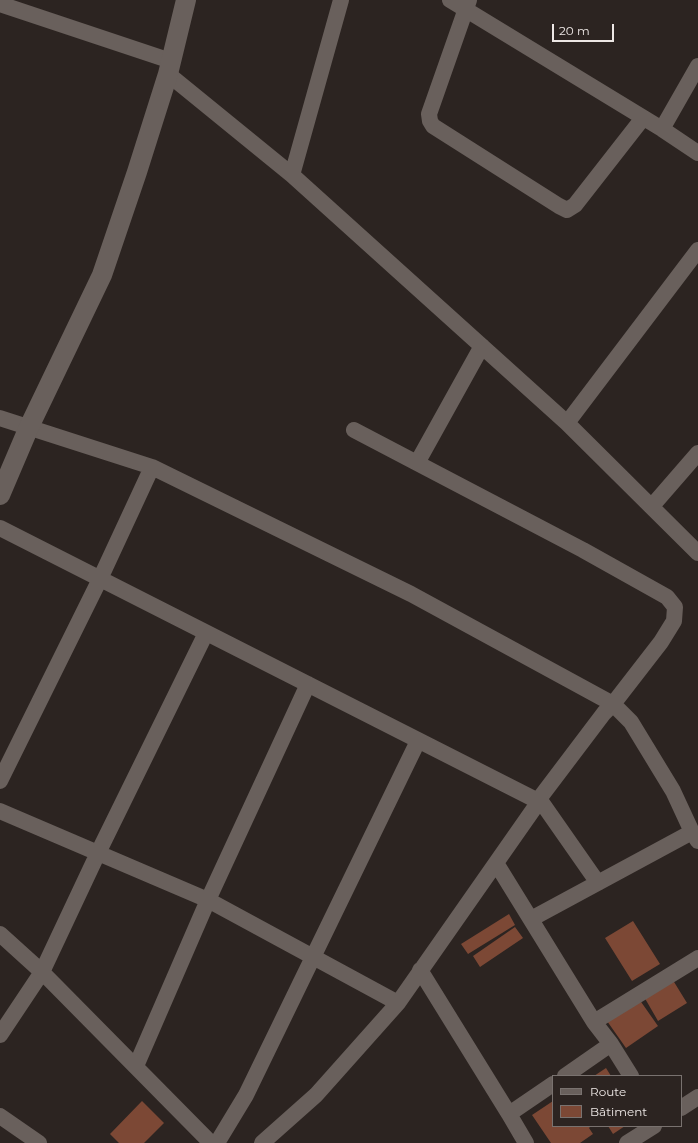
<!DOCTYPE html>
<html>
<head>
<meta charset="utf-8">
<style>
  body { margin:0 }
  #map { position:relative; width:698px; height:1143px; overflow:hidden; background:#2c2421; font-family:Montserrat,sans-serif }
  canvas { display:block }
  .legend { position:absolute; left:552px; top:1075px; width:130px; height:52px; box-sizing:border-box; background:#2c2421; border:1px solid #79726f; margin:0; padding:5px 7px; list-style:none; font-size:12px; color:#ede7e5 }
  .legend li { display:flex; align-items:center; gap:8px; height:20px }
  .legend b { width:20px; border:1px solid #79726f }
  .scale { position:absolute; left:552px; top:24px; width:62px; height:18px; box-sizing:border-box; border:2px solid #ede7e5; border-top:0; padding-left:5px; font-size:12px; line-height:14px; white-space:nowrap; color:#ede7e5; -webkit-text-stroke:3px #2c2421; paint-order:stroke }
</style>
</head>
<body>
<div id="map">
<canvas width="698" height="1143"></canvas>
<ul class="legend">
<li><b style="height:5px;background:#69605c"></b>Route</li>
<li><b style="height:11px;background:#7c4835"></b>Bâtiment</li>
</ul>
<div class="scale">20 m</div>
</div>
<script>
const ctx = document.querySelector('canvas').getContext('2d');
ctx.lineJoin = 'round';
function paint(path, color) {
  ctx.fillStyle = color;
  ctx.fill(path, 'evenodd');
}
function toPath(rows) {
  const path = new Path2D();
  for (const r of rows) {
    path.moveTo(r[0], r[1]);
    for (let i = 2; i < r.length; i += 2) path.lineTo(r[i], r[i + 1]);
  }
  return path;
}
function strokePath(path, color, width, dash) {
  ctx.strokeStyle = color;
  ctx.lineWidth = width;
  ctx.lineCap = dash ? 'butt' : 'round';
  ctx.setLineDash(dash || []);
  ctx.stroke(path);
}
paint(toPath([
  [509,914,515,925,468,954,461,944],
  [633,921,660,964,632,981,605,938],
  [515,927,523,938,480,967,473,956],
  [671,977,687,1003,658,1021,643,995],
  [639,999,658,1026,626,1048,607,1021],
  [606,1068,611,1076,594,1076],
  [142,1101,164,1123,144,1143,119,1143,110,1134],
  [553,1101,553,1126,591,1126,589,1128,593,1134,580,1143,551,1143,532,1115],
  [608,1126,625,1126,613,1134]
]), '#7c4835');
strokePath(toPath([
  [450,0,662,129,698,153],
  [469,0,429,114,430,121,433,126,559,206,567,210,575,205,643,118],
  [0,4,171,61],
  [168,74,292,175,567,423,698,553],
  [662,129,698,66],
  [292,175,341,0],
  [0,418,152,467,411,594,613,704,661,642,674,621,675,607,667,597,583,550,354,430],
  [567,423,698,250],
  [417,463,482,346],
  [652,506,698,453],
  [0,528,534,799,540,800,542,795,604,713,613,704,631,722,673,791,692,832,698,841],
  [0,781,100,579,152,467],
  [0,811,208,900,398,1003],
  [496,863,594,1022,611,1044,631,1076],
  [531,919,692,832],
  [0,934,42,972,211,1143],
  [420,970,509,1114,526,1143],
  [594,1022,698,958],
  [0,1035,42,972,98,853,206,633],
  [136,1066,208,900,308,684],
  [565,1076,611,1044],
  [681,1108,698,1097],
  [509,1114,553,1084],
  [0,1116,39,1143],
  [217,1143,246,1095,418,741],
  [262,1143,316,1095,398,1003,540,800,598,883],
  [627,1143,654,1126]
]), '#69605c', 16);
strokePath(toPath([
  [0,495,29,427,102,275,137,172,168,74,186,0]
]), '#69605c', 20);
</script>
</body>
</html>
